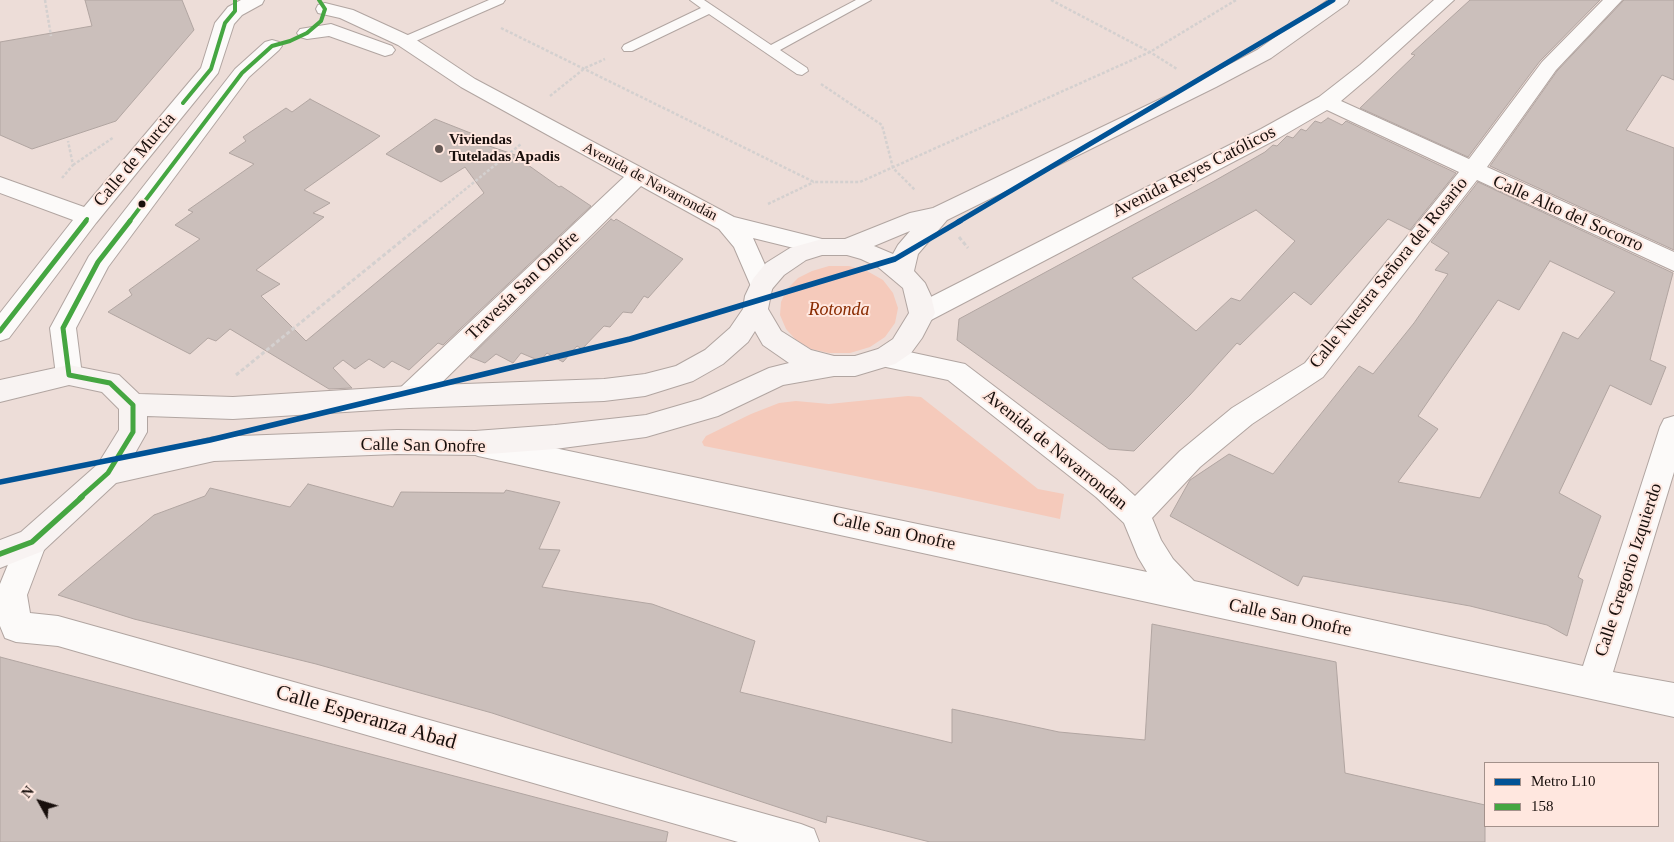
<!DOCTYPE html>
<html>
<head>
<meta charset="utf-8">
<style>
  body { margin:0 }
  #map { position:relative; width:1674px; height:842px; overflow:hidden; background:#edddd8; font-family:Georgia,serif }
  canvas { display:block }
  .legend { position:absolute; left:1484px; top:762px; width:175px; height:65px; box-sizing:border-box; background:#ffe7df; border:1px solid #a3918b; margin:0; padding:6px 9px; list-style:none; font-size:15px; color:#180f0c }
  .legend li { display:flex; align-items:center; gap:10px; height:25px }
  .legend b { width:25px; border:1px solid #a3918b }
  .north { position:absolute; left:15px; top:777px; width:50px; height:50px; -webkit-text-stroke:4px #ffe7df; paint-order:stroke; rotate:309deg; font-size:14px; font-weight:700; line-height:20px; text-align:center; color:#180f0c }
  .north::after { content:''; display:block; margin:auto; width:18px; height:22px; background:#180f0c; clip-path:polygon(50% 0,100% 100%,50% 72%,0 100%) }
</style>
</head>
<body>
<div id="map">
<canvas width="1674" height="842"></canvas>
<ul class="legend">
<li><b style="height:6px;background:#015396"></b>Metro L10</li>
<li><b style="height:6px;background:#45a641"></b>158</li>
</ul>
<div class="north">N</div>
</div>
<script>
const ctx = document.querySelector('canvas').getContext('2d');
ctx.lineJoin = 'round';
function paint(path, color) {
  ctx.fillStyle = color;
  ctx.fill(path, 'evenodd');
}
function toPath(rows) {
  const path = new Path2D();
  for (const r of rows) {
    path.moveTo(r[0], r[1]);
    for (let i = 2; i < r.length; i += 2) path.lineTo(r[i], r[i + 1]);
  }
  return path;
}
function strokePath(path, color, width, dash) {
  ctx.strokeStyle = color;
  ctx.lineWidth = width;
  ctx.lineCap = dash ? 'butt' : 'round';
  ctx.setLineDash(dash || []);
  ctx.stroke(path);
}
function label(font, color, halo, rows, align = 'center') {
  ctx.font = font + ' Georgia,serif';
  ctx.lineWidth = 4;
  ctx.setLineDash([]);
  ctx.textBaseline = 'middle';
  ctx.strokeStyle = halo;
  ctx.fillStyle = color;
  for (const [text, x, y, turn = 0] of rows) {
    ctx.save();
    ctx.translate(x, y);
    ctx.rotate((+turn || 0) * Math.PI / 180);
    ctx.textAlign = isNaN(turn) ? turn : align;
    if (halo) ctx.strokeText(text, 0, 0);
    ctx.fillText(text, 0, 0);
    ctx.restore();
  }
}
paint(toPath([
  [829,266,849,266,867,271,883,280,893,293,898,308,895,323,885,337,870,347,850,353,829,353,811,349,796,340,786,329,780,315,781,302,787,289,798,278,812,271],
  [908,396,921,397,1038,489,1064,494,1060,519,931,491,704,446,702,442,706,436,751,414,779,403,796,401,829,404]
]), '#f5cabb');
const building = toPath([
  [85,0,182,0,194,30,116,121,32,149,0,135,0,42,92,26,85,0],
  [1470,0,1600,0,1540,61,1468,157,1360,108,1415,55,1411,54,1470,0],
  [1624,0,1674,0,1674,80,1662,75,1626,130,1674,148,1674,250,1490,166,1557,71,1624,0],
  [310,99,380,136,304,190,330,203,313,213,324,217,256,270,280,284,261,296,306,341,484,193,465,167,441,182,386,154,435,119,473,134,469,139,521,157,521,160,559,187,561,186,591,206,443,345,438,343,409,370,392,361,384,368,369,359,355,369,343,360,333,368,352,388,329,389,230,329,216,341,208,338,190,354,108,312,132,295,129,290,200,239,175,225,193,212,188,210,254,164,229,153,246,141,243,137,286,108,292,112,310,99],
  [1328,118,1342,125,1346,121,1456,173,1410,230,1388,219,1311,305,1294,292,1240,345,1237,343,1190,395,1134,451,1109,449,957,340,959,319,1216,180,1265,152,1273,145,1277,146,1287,136,1293,138,1301,129,1306,131,1315,121,1321,123,1328,118],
  [1256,210,1295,241,1240,301,1231,298,1196,331,1132,278,1256,210],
  [1478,182,1673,273,1650,360,1666,367,1651,405,1610,385,1559,493,1601,516,1578,577,1583,580,1567,636,1547,625,1470,606,1303,576,1298,586,1170,516,1190,480,1229,454,1273,474,1359,366,1373,374,1414,323,1448,274,1435,270,1449,253,1431,242,1478,182],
  [1550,261,1615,292,1578,339,1563,332,1480,498,1398,482,1438,429,1418,416,1498,300,1519,310,1550,261],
  [611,219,614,221,616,219,683,259,648,298,644,296,632,313,623,312,610,327,604,326,582,349,577,346,563,362,547,353,540,361,521,353,513,363,496,354,485,363,470,357,611,219],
  [308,484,393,507,401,492,504,493,506,490,560,502,539,549,560,550,542,587,652,604,755,641,740,692,952,743,952,709,1059,732,1145,740,1152,624,1336,662,1345,773,1485,805,1485,842,930,842,827,816,826,823,492,713,316,664,134,619,58,595,154,515,205,496,210,488,290,507,308,484],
  [0,657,668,832,666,842,0,842,0,657]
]);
paint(building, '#cbbfbb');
strokePath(building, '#b1a5a1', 1);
const lane = toPath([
  [489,0,505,0,503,3,409,44,405,45,399,41,401,38,489,0],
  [690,0,704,0,771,45,856,0,871,0,780,50,807,68,808,71,802,75,797,74,709,14,632,51,624,51,622,48,624,45,701,8,690,0]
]);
const street = toPath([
  [241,0,264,0,262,4,242,15,234,24,218,73,96,223,9,338,0,341,0,313,73,220,0,193,0,177,84,207,201,68,215,23,228,7,241,0],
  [1434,0,1454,0,1374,73,1341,101,1469,159,1542,62,1603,0,1622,0,1556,70,1487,167,1674,252,1674,271,1477,180,1323,377,1252,424,1200,467,1152,518,1161,540,1173,559,1194,581,1583,666,1660,427,1664,419,1674,416,1674,472,1613,672,1674,683,1674,717,478,456,468,452,464,444,468,436,478,432,1147,572,1138,557,1124,523,1096,497,948,380,886,367,877,364,873,357,877,350,886,347,965,364,1116,479,1135,496,1180,451,1232,408,1305,363,1459,172,1327,110,1277,139,931,320,922,322,913,320,909,313,913,306,1261,129,1319,97,1360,65,1434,0],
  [325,3,353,10,412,37,475,79,734,217,830,241,834,247,830,253,822,255,753,238,774,285,771,291,762,294,753,291,734,247,719,229,641,186,419,405,409,408,399,405,396,397,399,389,624,177,461,87,398,45,340,18,318,13,316,9,318,5,325,3],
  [331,24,392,46,395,50,392,54,385,56,329,36,307,39,300,37,297,33,300,29,331,24],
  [272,40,279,42,282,46,279,50,249,77,108,267,76,328,82,375,78,382,69,385,60,382,56,375,50,328,89,256,235,69,265,42,272,40],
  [32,529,43,533,47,542,27,595,30,613,58,616,801,824,814,829,819,842,738,842,58,646,16,642,5,638,0,626,0,584,21,533,32,529]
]);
const secondary = toPath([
  [1328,0,1349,0,1347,4,1271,58,1216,87,947,220,918,254,914,271,925,283,931,296,935,313,922,338,911,353,895,364,855,376,834,376,783,385,718,416,646,437,555,449,475,455,397,454,214,461,116,483,43,551,0,568,0,540,21,532,98,464,119,430,119,409,102,392,69,385,0,402,0,380,69,365,119,375,139,394,233,397,409,386,604,379,645,374,676,366,705,350,730,328,743,309,745,296,753,279,766,263,790,248,822,239,845,239,910,213,933,208,1202,79,1257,50,1328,0],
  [910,231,898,245,893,254,874,246,910,231],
  [822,255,847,255,861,259,878,267,903,288,909,313,893,339,878,349,855,356,834,356,811,350,781,331,768,309,772,289,784,275,806,260,822,255],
  [755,331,763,345,789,363,769,368,701,399,646,415,555,425,475,431,397,430,214,437,134,455,147,432,147,416,233,419,409,408,604,401,645,396,693,381,723,364,748,342,755,331]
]);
strokePath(lane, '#b1a5a1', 2);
strokePath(street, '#b1a5a1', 2);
strokePath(secondary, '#b1a5a1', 2);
strokePath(toPath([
  [45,0,51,36],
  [1051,0,1150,52,1177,69],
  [501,28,814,182,860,182,1150,52,1236,0],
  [821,84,882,125,893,168,915,190],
  [550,96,585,68,605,59],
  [73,165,114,137],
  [62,178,73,165,68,141],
  [768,204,814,182],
  [425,222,521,144]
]), '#d4d0cf', 2.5, [3, 2]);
strokePath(toPath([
  [959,237,968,248],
  [236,375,426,221]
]), '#d4d0cf', 3, [4, 2.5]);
paint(lane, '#fcfaf9');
paint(street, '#fcfaf9');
paint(secondary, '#f8f3f2');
strokePath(toPath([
  [183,103,211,69,225,23,235,11,235,0],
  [85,222,87,219],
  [129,222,242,73,272,46,290,41,307,33,321,21,325,9,319,0]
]), '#45a641', 4);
strokePath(toPath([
  [0,331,86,221],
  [80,498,108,473,133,432,133,405,110,383,69,375,63,328,98,262,130,221]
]), '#45a641', 5);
strokePath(toPath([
  [0,554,32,542,82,497]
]), '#45a641', 5.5);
strokePath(toPath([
  [958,222,1333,0]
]), '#015396', 5);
strokePath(toPath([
  [0,482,210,440,630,339,895,259,960,221]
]), '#015396', 5.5);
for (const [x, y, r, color] of [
  [439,149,5,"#635753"],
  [142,204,4.5,"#180f0c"]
]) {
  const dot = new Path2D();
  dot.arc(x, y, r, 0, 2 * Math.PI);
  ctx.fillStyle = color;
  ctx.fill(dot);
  strokePath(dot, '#ffe7df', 2);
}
label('bold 15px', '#180f0c', '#ffe7df', [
  ["Viviendas",449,140],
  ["Tuteladas Apadis",449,157]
], 'left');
label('15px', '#180f0c', '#ffe7df', [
  ["Avenida de Navarrondán",650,182,28]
]);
label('18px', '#180f0c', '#ffe7df', [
  ["Calle de Murcia",135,160,-50],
  ["Avenida Reyes Católicos",1194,172,-27],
  ["Calle Alto del Socorro",1568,214,24],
  ["Calle Nuestra Señora del Rosario",1389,273,-51],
  ["Travesía San Onofre",523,286,-44],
  ["Calle San Onofre",423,446,1],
  ["Avenida de Navarrondan",1055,450,39],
  ["Calle San Onofre",894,532,12],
  ["Calle Gregorio Izquierdo",1629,570,-72],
  ["Calle San Onofre",1290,618,12]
]);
label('italic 18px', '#892b01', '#ffe7df', [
  ["Rotonda",839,310]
]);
label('21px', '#180f0c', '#ffe7df', [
  ["Calle Esperanza Abad",366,718,16]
]);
</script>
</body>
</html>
